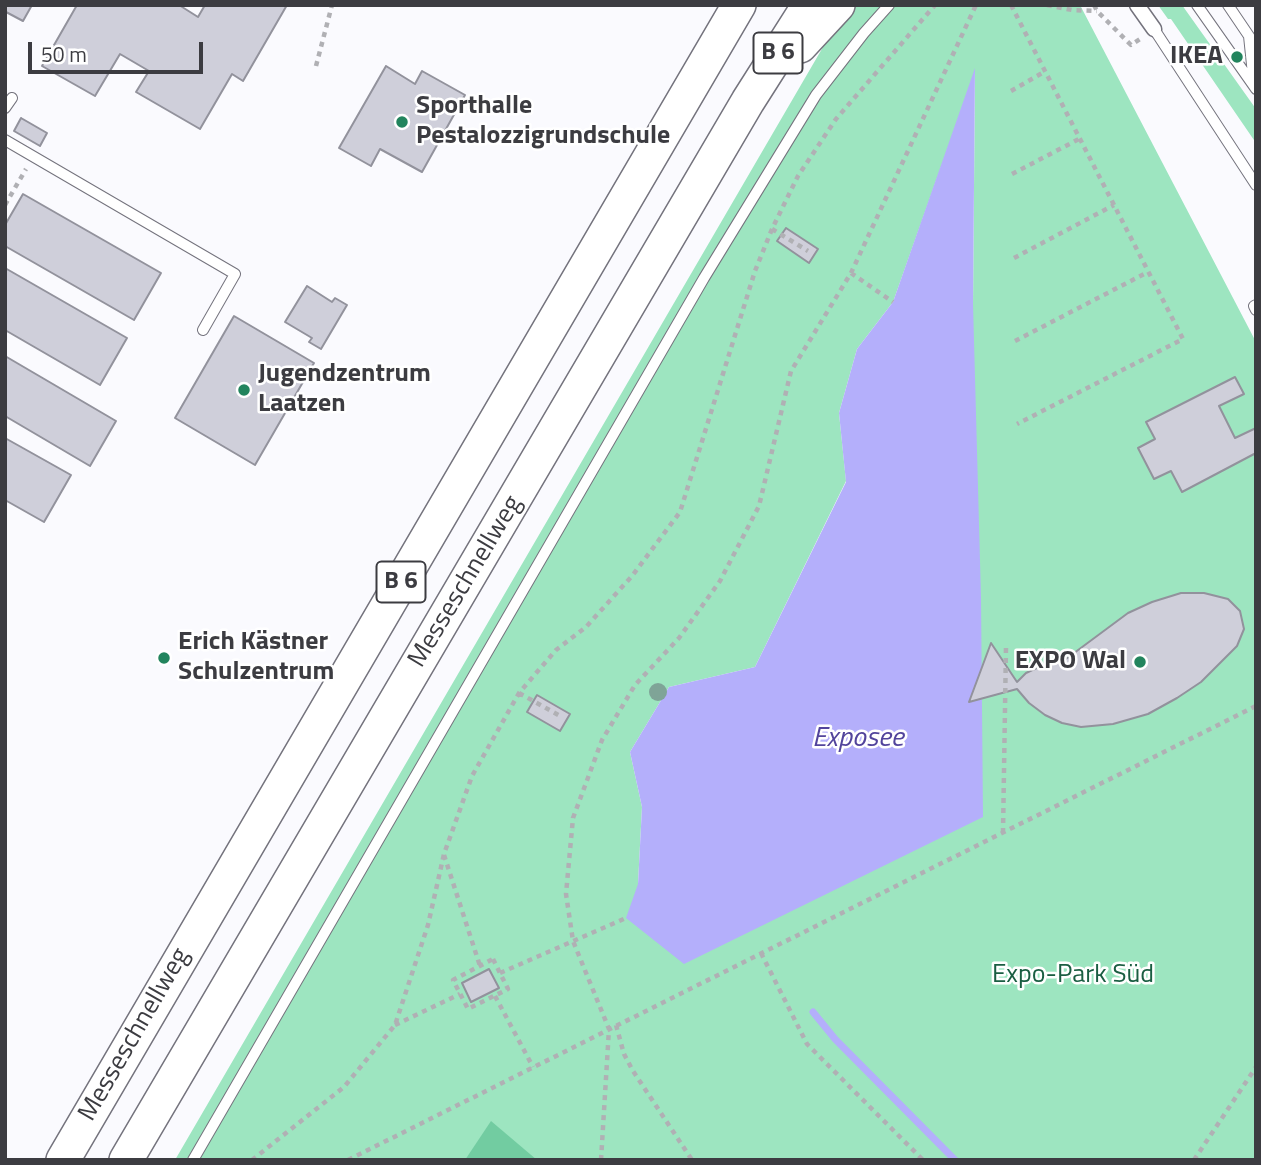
<!DOCTYPE html>
<html>
<head>
<meta charset="utf-8">
<style>
  body { margin:0 }
  #map { position:relative; width:1261px; height:1165px; overflow:hidden; background:#fafafe; font-family:"Titillium Web",sans-serif }
  canvas { display:block }
  .frame { position:absolute; inset:0; border:7px solid #3c3c41; pointer-events:none }
  .scale { position:absolute; left:28px; top:42px; width:175px; height:32px; box-sizing:border-box; border:4px solid #3c3c41; border-top:0; padding-left:9px; font-size:21px; line-height:24px; white-space:nowrap; color:#3c3c41; -webkit-text-stroke:5px #fff; paint-order:stroke }
</style>
</head>
<body>
<div id="map">
<canvas width="1261" height="1165"></canvas>
<div class="frame"></div>
<div class="scale">50 m</div>
</div>
<script>
const ctx = document.querySelector('canvas').getContext('2d');
ctx.lineJoin = 'round';
function paint(path, color) {
  ctx.fillStyle = color;
  ctx.fill(path, 'evenodd');
}
function toPath(rows) {
  const path = new Path2D();
  for (const r of rows) {
    path.moveTo(r[0], r[1]);
    for (let i = 2; i < r.length; i += 2) path.lineTo(r[i], r[i + 1]);
  }
  return path;
}
function strokePath(path, color, width, dash) {
  ctx.strokeStyle = color;
  ctx.lineWidth = width;
  ctx.lineCap = dash ? 'butt' : 'round';
  ctx.setLineDash(dash || []);
  ctx.stroke(path);
}
function label(font, color, halo, rows, align = 'center') {
  ctx.font = font + ' "Titillium Web",sans-serif';
  ctx.lineWidth = 5;
  ctx.setLineDash([]);
  ctx.textBaseline = 'middle';
  ctx.strokeStyle = halo;
  ctx.fillStyle = color;
  for (const [text, x, y, turn = 0] of rows) {
    ctx.save();
    ctx.translate(x, y);
    ctx.rotate((+turn || 0) * Math.PI / 180);
    ctx.textAlign = isNaN(turn) ? turn : align;
    if (halo) ctx.strokeText(text, 0, 0);
    ctx.fillText(text, 0, 0);
    ctx.restore();
  }
}
paint(toPath([
  [850,5,1080,5,1256,342,1256,1160,175,1160,844,11],
  [975,71,973,304,638,884,642,807,630,752,669,687,755,667,846,481,839,413,857,349,893,302],
  [1158,5,1182,5,1256,109,1256,143,1171,19,1168,19]
]), '#9de5c0');
paint(toPath([
  [491,1121,537,1160,465,1160]
]), '#72cca1');
paint(toPath([
  [975,68,973,304,981,598,983,817,684,964,626,918,638,884,642,807,630,752,669,687,755,667,846,482,839,413,857,349,893,302]
]), '#b4affb');
strokePath(toPath([
  [813,1012,835,1039,955,1160]
]), '#b4affb', 7);
const building = toPath([
  [5,5,32,5,23,21,6,12,5,14,5,5],
  [77,5,179,5,198,17,205,5,287,5,243,81,232,74,200,129,136,92,149,71,120,54,95,96,42,66,77,5],
  [386,66,415,84,422,71,465,95,422,172,380,149,371,166,339,148,386,66],
  [21,118,47,133,40,146,14,131,21,118],
  [23,194,161,273,134,320,5,246,5,225,23,194],
  [786,228,818,249,809,263,777,241,786,228],
  [5,268,127,338,100,385,5,330,5,268],
  [307,286,332,302,335,298,347,305,321,349,309,342,312,338,285,322,307,286],
  [234,316,314,363,255,465,175,418,234,316],
  [5,356,116,421,90,466,5,416,5,356],
  [1235,377,1244,394,1219,406,1235,438,1256,428,1256,453,1182,492,1171,471,1154,479,1138,448,1155,439,1146,422,1235,377],
  [5,438,71,475,44,522,5,500,5,438],
  [1181,593,1204,593,1228,599,1240,611,1244,629,1237,646,1201,682,1177,698,1148,714,1113,724,1081,727,1062,723,1045,715,1029,703,1017,689,969,702,991,643,1017,682,1026,673,1039,667,1053,664,1066,659,1128,613,1152,602,1181,593],
  [537,695,570,714,560,731,527,712,537,695],
  [489,969,499,988,471,1002,462,983,489,969]
]);
paint(building, '#cfcfda');
strokePath(building, '#92929c', 2);
const service = toPath([
  [1197,5,1256,89],
  [1228,5,1251,39],
  [1154,29,1256,185],
  [1249,36,1254,84],
  [5,108,12,98],
  [5,140,235,274,203,330],
  [1256,305,1254,306,1256,310],
  [193,1160,704,278,816,95,864,33,889,5]
]);
const pedestrian = toPath([
  [1137,5,1154,29]
]);
const trunk = toPath([
  [800,46,838,5],
  [63,1160,739,5],
  [126,1160,748,101,809,5]
]);
strokePath(service, '#74737d', 12);
strokePath(pedestrian, '#74737d', 17);
strokePath(trunk, '#74737d', 36);
strokePath(toPath([
  [1011,5,1183,339,1017,424],
  [1047,5,1072,10,1097,11],
  [1094,5,1097,11,1131,45,1140,39],
  [316,66,332,5],
  [1011,91,1044,72],
  [1012,174,1079,139],
  [5,205,26,169],
  [772,229,808,251],
  [1014,258,1114,205],
  [851,273,893,302],
  [1015,341,1148,272],
  [519,693,562,717],
  [1003,833,1006,646],
  [444,855,480,966],
  [761,953,807,1044,923,1160],
  [493,959,508,989,468,1009,453,980,493,959],
  [500,973,626,918],
  [495,996,533,1067],
  [395,1025,460,994],
  [616,1025,624,1054,633,1071,692,1160],
  [252,1160,344,1087,395,1025,428,925,444,854,472,776,519,693,556,650,586,627,632,576,680,512,755,271,772,229,798,176,836,119,935,5],
  [348,1160,1256,706],
  [601,1160,609,1029,573,941,566,894,573,818,602,740,635,685,679,638,720,581,759,506,791,371,851,273,976,5],
  [1194,1160,1256,1067]
]), '#b0b0b4', 4.5, [5, 5]);
strokePath(service, '#fff', 10);
strokePath(pedestrian, '#fff', 14);
strokePath(trunk, '#fff', 33);
ctx.fillStyle = '#7fa497';
for (const [x, y] of [
  [658,692]
]) {
  ctx.beginPath();
  ctx.arc(x, y, 9, 0, 2 * Math.PI);
  ctx.fill();
}
for (const [x, y, r, color] of [
  [1237,57,7,"#22845d"],
  [402,122,7,"#22845d"],
  [244,390,7,"#22845d"],
  [164,658,7,"#22845d"],
  [1140,662,7,"#22845d"]
]) {
  const dot = new Path2D();
  dot.arc(x, y, r, 0, 2 * Math.PI);
  ctx.fillStyle = color;
  ctx.fill(dot);
  strokePath(dot, '#fff', 2.5);
}
for (const [x, y, w] of [
  [778,53,49],
  [401,582,49]
]) {
  const box = new Path2D();
  box.roundRect(x - w / 2, y - 20.5, w, 41, 5);
  ctx.fillStyle = '#fff';
  ctx.fill(box);
  strokePath(box, '#3c3c41', 2);
}
label('bold 24px', '#3c3c41', null, [
  ["B 6",778,53],
  ["B 6",401,582]
]);
label('bold 26px', '#3c3c41', '#fff', [
  ["IKEA",1223,57,"right"],
  ["Sporthalle",416,107],
  ["Pestalozzigrundschule",416,137],
  ["Jugendzentrum",258,375],
  ["Laatzen",258,405],
  ["Erich Kästner",178,643],
  ["Schulzentrum",178,673],
  ["EXPO Wal",1126,662,"right"]
], 'left');
label('26px', '#3c3c41', '#fff', [
  ["Messeschnellweg",466,582,-59],
  ["Messeschnellweg",135,1035,-60]
]);
label('26px', '#1a5e42', '#fff', [
  ["Expo-Park Süd",1073,976]
]);
label('italic 28px', '#52449c', '#fff', [
  ["Exposee",858,739]
]);
</script>
</body>
</html>
